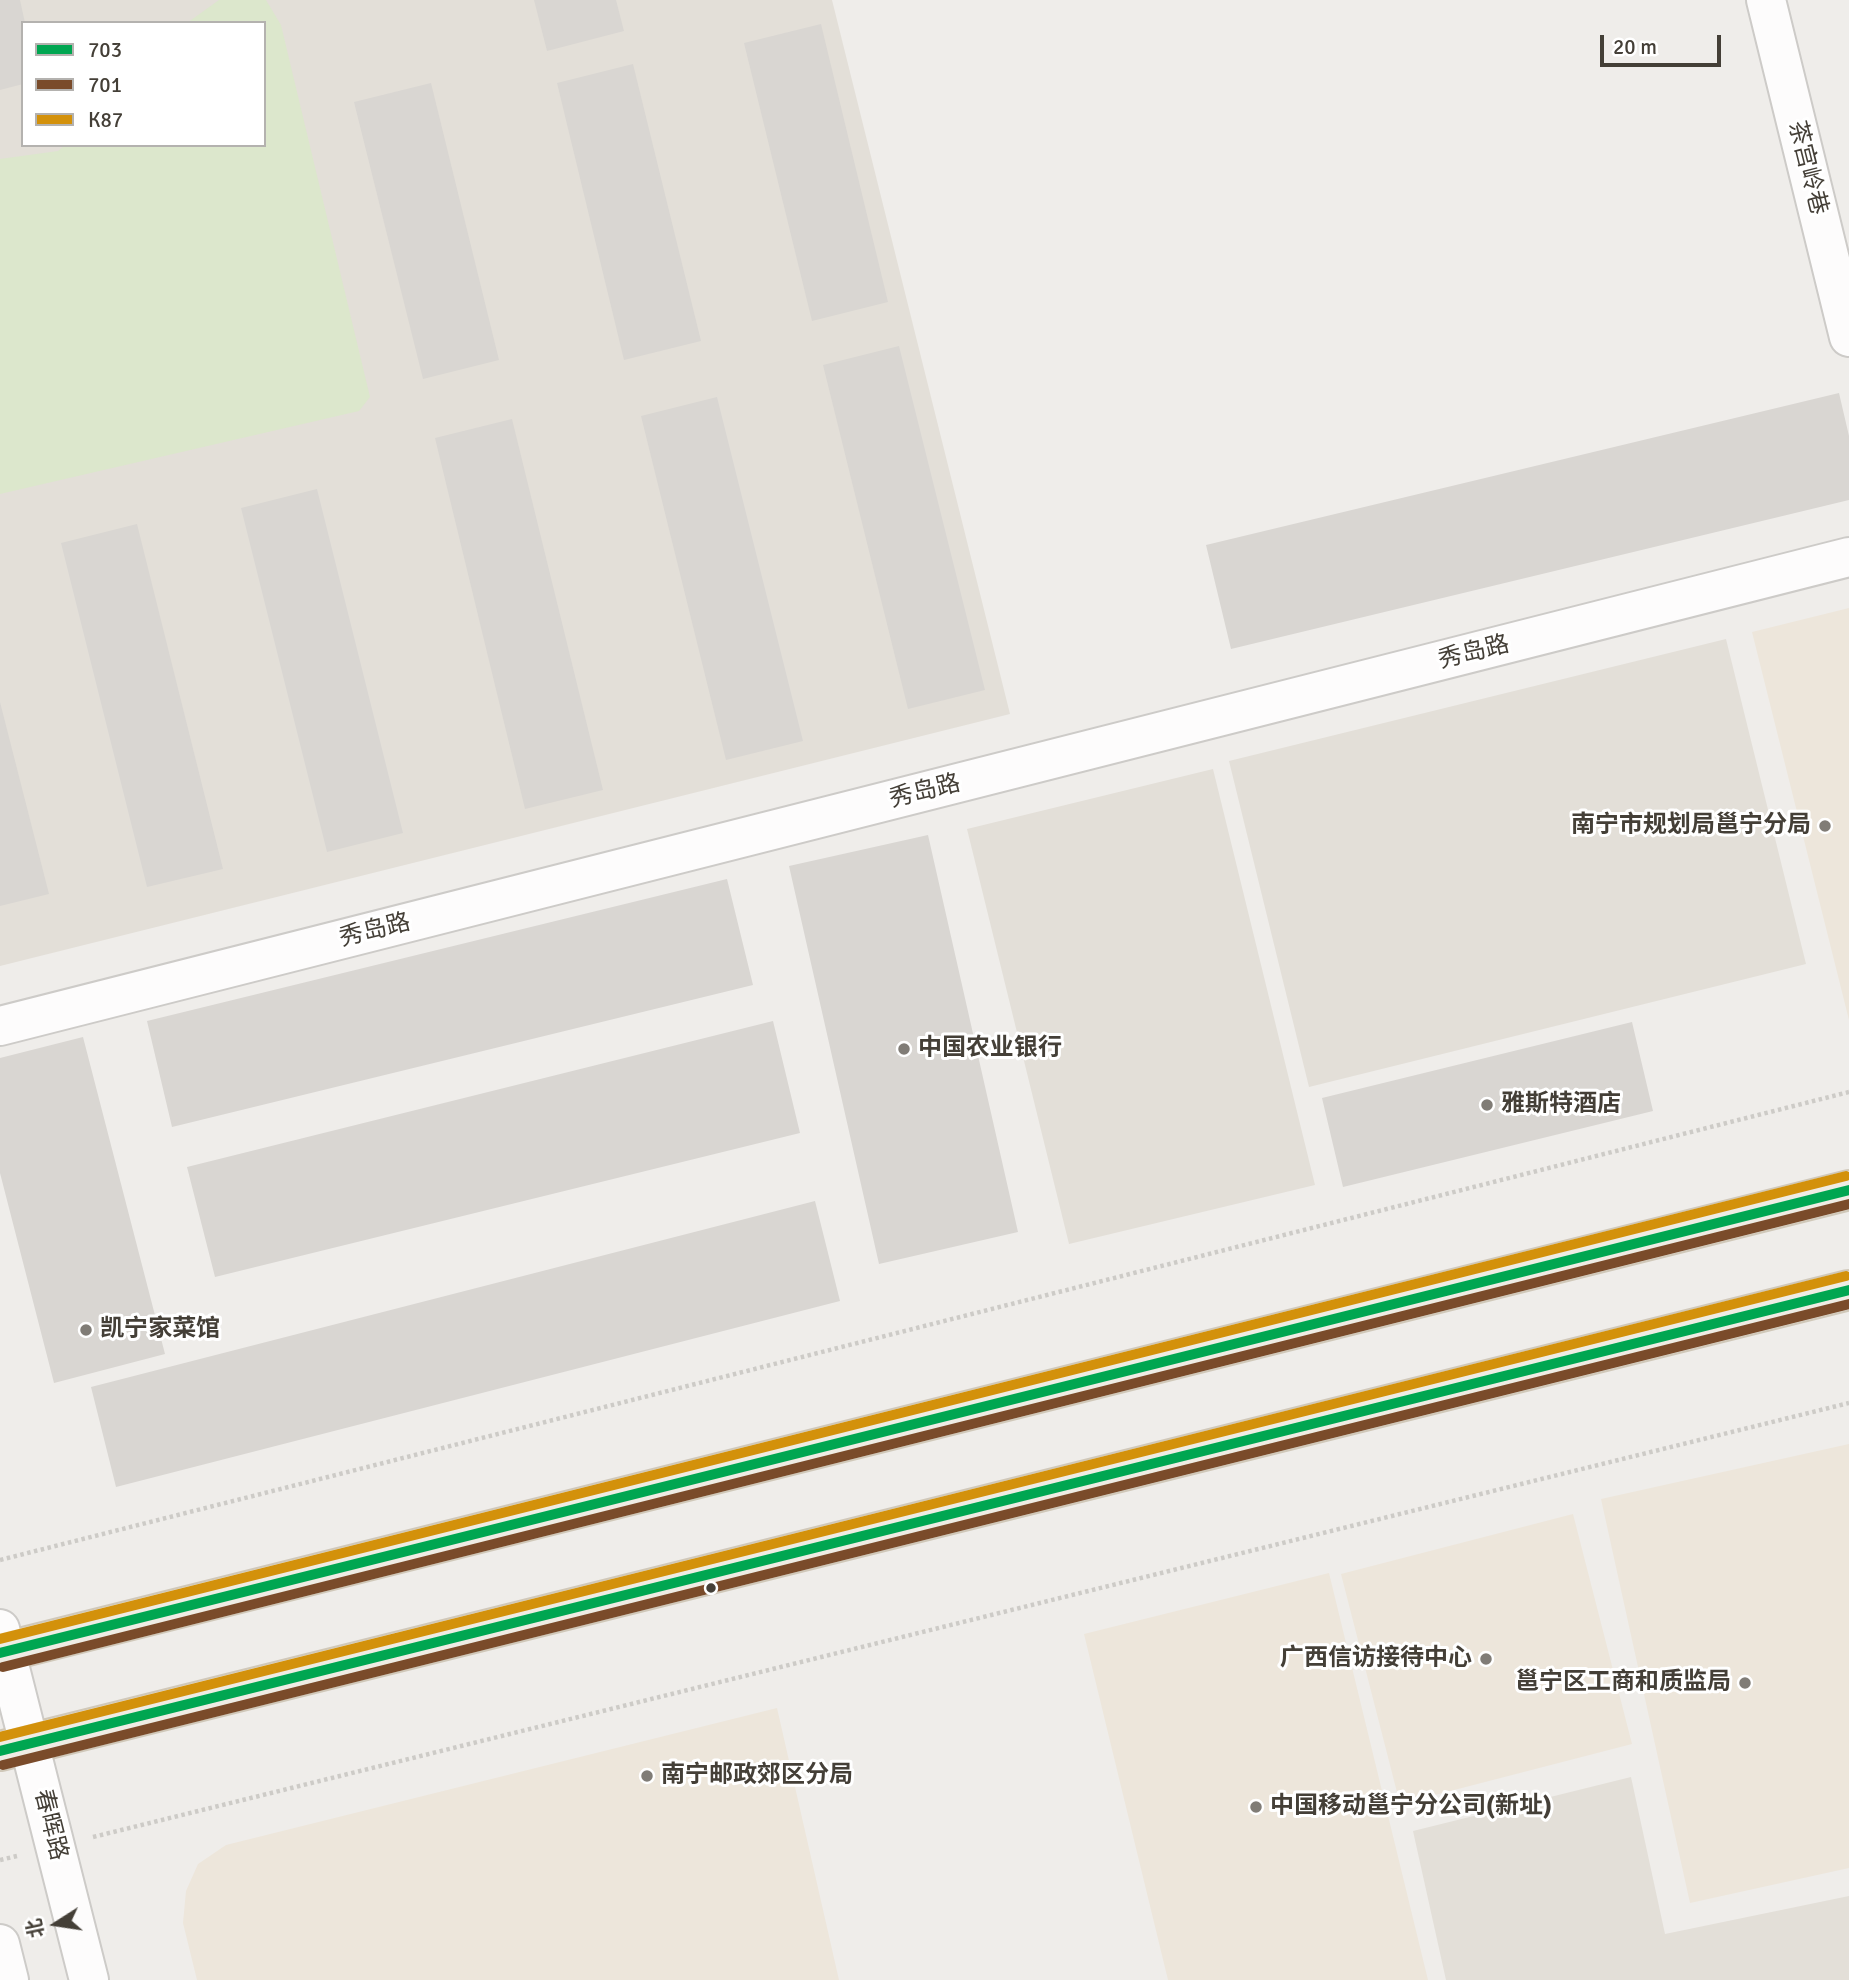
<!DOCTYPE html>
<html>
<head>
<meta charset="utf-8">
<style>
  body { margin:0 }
  #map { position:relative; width:1849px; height:1980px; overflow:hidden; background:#efedea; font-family:Signika,"Noto Sans SC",sans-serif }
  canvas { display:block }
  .legend { position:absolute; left:21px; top:21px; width:245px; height:126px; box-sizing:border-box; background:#fff; border:2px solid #b4b2af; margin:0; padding:9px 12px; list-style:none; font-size:21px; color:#443f37 }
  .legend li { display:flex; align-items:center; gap:14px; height:35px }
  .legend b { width:35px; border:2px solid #b4b2af }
  .north { position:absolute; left:21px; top:1889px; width:70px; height:70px; -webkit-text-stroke:5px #fff; paint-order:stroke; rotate:258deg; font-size:19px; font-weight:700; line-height:28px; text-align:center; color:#443f37 }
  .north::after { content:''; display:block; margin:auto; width:24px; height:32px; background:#443f37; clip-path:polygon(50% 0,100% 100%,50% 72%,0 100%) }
  .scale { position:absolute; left:1600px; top:35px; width:121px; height:32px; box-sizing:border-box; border:4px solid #443f37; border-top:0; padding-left:9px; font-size:21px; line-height:24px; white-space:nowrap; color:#443f37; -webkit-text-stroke:5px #fff; paint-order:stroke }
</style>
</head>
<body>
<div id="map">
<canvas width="1849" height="1980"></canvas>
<ul class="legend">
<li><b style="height:9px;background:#00a651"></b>703</li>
<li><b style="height:9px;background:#7a4b2a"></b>701</li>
<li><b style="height:9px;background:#d3910b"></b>K87</li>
</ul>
<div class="north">北</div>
<div class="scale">20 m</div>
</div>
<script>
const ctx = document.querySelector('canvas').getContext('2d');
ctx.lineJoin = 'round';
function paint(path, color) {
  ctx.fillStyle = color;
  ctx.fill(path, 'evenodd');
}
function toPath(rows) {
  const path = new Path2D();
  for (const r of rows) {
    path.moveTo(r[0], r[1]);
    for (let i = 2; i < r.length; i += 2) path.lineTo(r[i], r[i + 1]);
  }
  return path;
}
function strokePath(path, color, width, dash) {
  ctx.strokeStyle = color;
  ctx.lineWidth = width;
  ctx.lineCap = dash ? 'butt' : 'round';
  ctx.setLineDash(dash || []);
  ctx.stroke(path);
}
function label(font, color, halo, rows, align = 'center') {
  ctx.font = font + ' Signika,"Noto Sans SC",sans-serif';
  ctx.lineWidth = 6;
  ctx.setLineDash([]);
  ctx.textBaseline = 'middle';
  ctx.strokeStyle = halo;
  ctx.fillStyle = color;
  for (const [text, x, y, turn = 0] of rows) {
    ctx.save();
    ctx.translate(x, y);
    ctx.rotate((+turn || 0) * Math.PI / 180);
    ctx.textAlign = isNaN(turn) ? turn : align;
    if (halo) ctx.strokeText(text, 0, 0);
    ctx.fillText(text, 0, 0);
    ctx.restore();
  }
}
paint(toPath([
  [0,0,832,0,1010,714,0,966],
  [23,23,264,23,264,145,23,145],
  [1726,639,1806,964,1309,1087,1229,761],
  [1213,769,1315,1185,1069,1244,967,829],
  [1631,1777,1665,1934,1849,1896,1849,1980,1446,1980,1413,1831]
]), '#e3dfd8');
paint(toPath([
  [1849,608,1849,1020,1752,632],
  [1849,1444,1849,1868,1690,1903,1601,1499],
  [1573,1514,1632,1744,1400,1804,1341,1574],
  [1329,1573,1428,1980,1168,1980,1084,1634],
  [777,1708,839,1980,197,1980,183,1923,186,1891,198,1864,226,1845]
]), '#ede6db');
paint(toPath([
  [219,0,266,0,281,25,370,397,359,411,0,494,0,159,58,151,65,145,264,145,264,23,187,23]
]), '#dce7cc');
paint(toPath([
  [0,0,20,0,25,23,23,23,23,84,0,90],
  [534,0,616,0,624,31,547,51],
  [821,24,888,302,812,321,744,43],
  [633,64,701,341,624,360,557,83],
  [431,83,499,360,423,379,354,102],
  [899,346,985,690,908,709,823,365],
  [1839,393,1849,436,1849,500,1231,649,1206,545],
  [717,397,803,741,726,760,641,416],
  [512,419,603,790,525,809,435,438],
  [317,489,403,833,327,852,241,508],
  [137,524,223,869,147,887,61,543],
  [0,702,49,894,0,906],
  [928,835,1018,1232,879,1264,789,866],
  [727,879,753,985,172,1127,147,1021],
  [773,1021,800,1133,215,1277,187,1167],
  [1632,1022,1653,1111,1343,1187,1322,1098],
  [83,1037,165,1354,54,1383,0,1173,0,1058],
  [815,1201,840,1301,116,1487,91,1387]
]), '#d9d6d2');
const minor = toPath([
  [1766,0,1849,337],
  [0,1026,1849,557],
  [0,1629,89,1980],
  [0,1944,9,1980]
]);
const major = toPath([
  [0,1653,1849,1190],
  [0,1751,1849,1290]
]);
strokePath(minor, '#cdcbc8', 42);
strokePath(major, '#d0c8b9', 42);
strokePath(toPath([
  [0,1560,1849,1092],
  [93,1837,1849,1403],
  [0,1860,17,1856]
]), '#cdcbc7', 4.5, [3.5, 3.5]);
strokePath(minor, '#fdfcfc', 38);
strokePath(major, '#efece4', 38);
strokePath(toPath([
  [0,1653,1849,1190],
  [0,1751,1849,1290]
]), '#00a651', 10);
strokePath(toPath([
  [3,1667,1849,1204],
  [3,1765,1849,1304]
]), '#7a4b2a', 10);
strokePath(toPath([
  [0,1639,1846,1176],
  [0,1737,1846,1276]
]), '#d3910b', 10);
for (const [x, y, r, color] of [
  [1825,826,7,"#807c76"],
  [904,1049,7,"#807c76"],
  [1487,1105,7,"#807c76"],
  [86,1330,7,"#807c76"],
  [711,1588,6,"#443f37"],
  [1486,1659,7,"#807c76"],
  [1745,1683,7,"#807c76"],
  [647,1776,7,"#807c76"],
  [1256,1807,7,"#807c76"]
]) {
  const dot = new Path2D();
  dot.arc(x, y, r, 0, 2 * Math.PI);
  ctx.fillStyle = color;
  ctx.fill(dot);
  strokePath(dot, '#fff', 2.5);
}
label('24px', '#443f37', '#fff', [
  ["茶宫岭巷",1807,168,76],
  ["秀岛路",1474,653,-14],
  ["秀岛路",925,792,-14],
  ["秀岛路",375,931,-14],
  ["春晖路",50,1825,76]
]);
label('bold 24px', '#443f37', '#fff', [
  ["南宁市规划局邕宁分局",1811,826,"right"],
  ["中国农业银行",918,1049],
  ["雅斯特酒店",1501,1105],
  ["凯宁家菜馆",100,1330],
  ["广西信访接待中心",1472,1659,"right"],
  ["邕宁区工商和质监局",1731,1683,"right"],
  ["南宁邮政郊区分局",661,1776],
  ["中国移动邕宁分公司(新址)",1270,1807]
], 'left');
</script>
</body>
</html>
